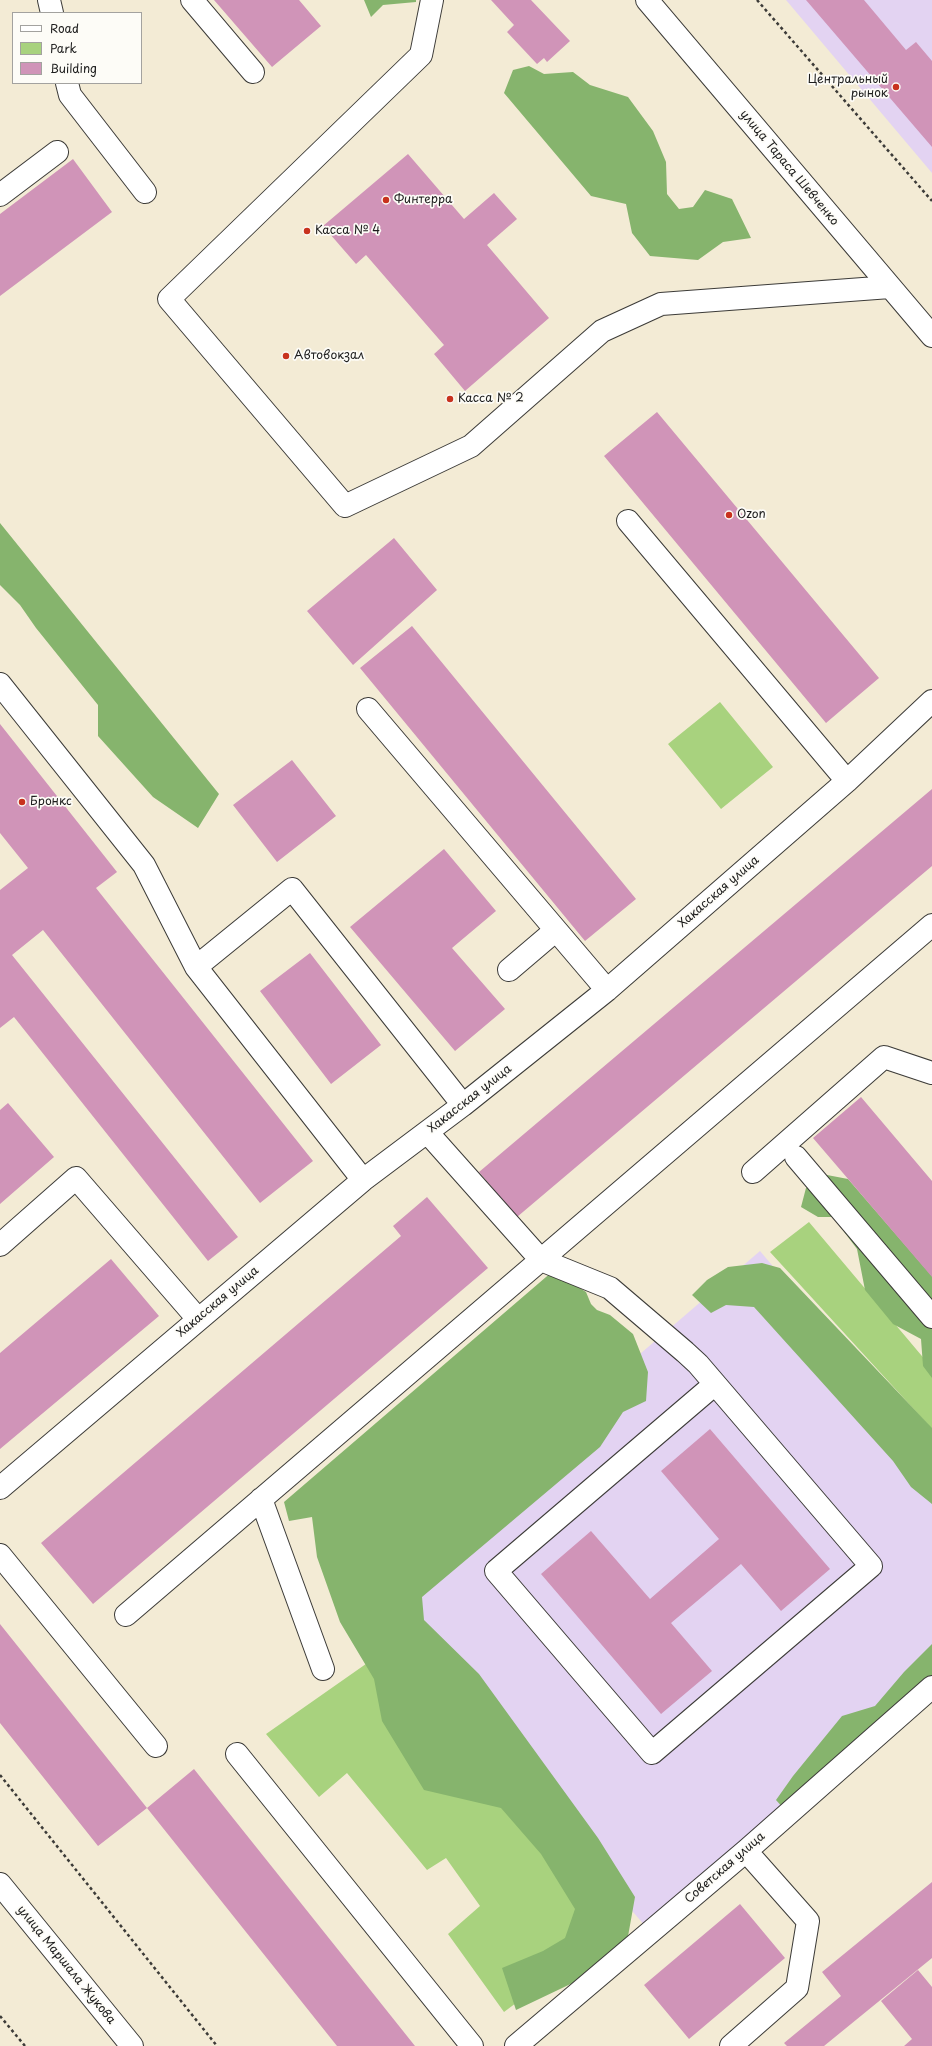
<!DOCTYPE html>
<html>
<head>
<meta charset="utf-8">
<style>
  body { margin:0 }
  #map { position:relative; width:932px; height:2046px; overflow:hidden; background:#f3ebd5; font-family:"Playpen Sans",sans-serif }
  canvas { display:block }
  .legend { position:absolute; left:12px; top:12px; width:130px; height:72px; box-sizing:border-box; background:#fdfcf7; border:1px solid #a3a29f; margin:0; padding:5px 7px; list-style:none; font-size:12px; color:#1c1c1c }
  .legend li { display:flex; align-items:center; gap:8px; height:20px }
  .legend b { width:20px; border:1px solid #a3a29f }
</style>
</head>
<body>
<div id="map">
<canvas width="932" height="2046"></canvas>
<ul class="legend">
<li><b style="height:5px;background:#fff"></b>Road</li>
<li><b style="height:11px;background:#a8d27e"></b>Park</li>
<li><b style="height:11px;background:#d094b8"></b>Building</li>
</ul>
</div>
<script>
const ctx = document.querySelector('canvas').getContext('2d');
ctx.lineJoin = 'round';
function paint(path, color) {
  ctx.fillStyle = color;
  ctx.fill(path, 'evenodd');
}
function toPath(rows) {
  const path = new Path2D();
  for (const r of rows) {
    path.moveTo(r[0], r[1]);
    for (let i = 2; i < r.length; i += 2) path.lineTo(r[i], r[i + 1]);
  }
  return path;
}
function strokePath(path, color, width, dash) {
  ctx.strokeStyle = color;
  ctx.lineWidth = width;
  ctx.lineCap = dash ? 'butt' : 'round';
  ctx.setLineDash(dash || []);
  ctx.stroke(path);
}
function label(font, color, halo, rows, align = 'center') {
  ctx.font = font + ' "Playpen Sans",sans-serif';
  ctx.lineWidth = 3.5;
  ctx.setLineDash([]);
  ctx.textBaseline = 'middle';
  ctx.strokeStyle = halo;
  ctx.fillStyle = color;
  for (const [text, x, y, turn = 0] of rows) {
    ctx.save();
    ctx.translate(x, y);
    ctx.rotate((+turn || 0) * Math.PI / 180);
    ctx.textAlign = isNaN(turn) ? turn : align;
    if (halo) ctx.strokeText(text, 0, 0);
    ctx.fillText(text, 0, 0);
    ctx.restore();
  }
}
paint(toPath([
  [786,0,932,0,932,173],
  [760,1251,932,1454,932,1675,646,1927,359,1595]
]), '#e3d3f2');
paint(toPath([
  [720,702,773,767,721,809,668,744],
  [809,1222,932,1368,932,1429,770,1252],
  [383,1652,620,1925,504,2012,448,1934,480,1906,446,1858,427,1870,347,1773,319,1797,266,1734]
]), '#a8d27e');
paint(toPath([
  [364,0,416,0,416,2,383,5,371,17],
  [529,66,544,74,573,72,590,85,628,97,653,131,666,162,667,194,679,209,693,207,705,190,732,199,751,238,723,242,698,260,650,256,632,233,626,204,591,196,504,93,513,70],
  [0,523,219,794,198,828,153,797,98,736,98,705,36,628,20,605,0,585],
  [827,1175,848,1179,932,1276,932,1378,923,1366,921,1339,893,1324,865,1290,857,1249,833,1217,818,1217,801,1207,806,1188],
  [762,1263,780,1268,932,1428,932,1504,911,1487,893,1461,754,1307,726,1305,711,1313,692,1295,707,1280,728,1267],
  [553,1271,586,1292,591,1304,597,1310,610,1315,633,1334,648,1372,646,1401,623,1412,600,1447,422,1597,424,1620,479,1674,598,1838,635,1897,627,1942,602,1969,516,2010,502,1968,543,1951,565,1938,575,1909,541,1854,501,1808,424,1790,382,1721,374,1679,340,1622,317,1557,312,1517,289,1521,284,1502],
  [932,1644,932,1679,784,1809,776,1800,793,1776,842,1716,875,1706,904,1672]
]), '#86b46d');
paint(toPath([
  [214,0,299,0,321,26,272,67],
  [491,0,531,0,570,41,547,62,544,58,537,64,507,32,514,25],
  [806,0,864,0,906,50,916,42,932,61,932,147],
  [408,154,464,219,494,193,517,219,487,245,549,318,465,391,434,354,444,345,366,255,356,264,323,226],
  [73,159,112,212,0,296,0,214],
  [657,412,879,678,826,723,604,456],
  [394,538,437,590,353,665,307,611],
  [412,626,636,899,585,941,360,668],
  [0,724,117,872,96,888,313,1161,260,1203,43,930,12,955,238,1237,208,1261,14,1017,0,1028,0,890,28,868,0,833],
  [292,760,336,816,277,862,233,805],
  [932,789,932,866,517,1217,479,1172],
  [444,849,496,911,452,948,505,1009,455,1051,350,927],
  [310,953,381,1045,331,1084,260,991],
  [861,1097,932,1181,932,1277,813,1138],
  [8,1103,54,1157,0,1204,0,1110],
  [427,1197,488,1268,93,1604,41,1543,401,1236,393,1226],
  [111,1259,159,1316,0,1449,0,1353],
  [710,1429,830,1569,781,1611,741,1564,671,1623,712,1671,661,1714,541,1574,591,1531,650,1599,719,1539,661,1471],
  [0,1624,147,1808,98,1846,0,1723],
  [194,1769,221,1803,415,2046,337,2046,147,1808],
  [932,1882,932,1958,824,2046,787,2046,784,2043,841,1996,822,1972],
  [740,1904,785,1958,689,2039,644,1985],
  [918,1970,932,1987,932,2046,904,2046,912,2039,881,2001]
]), '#d094b8');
const minor = toPath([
  [49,0,52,13],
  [192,0,253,72],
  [432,0,421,55,169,299,345,506,471,446,602,331,661,304,890,287],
  [647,0,932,336],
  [67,83,70,95,145,192],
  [0,195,57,152],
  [628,521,847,781],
  [0,684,144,865,196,967,363,1180],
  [368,709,607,990],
  [196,967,292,889,463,1105],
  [509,970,556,930],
  [427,1132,541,1260,610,1288,685,1352,698,1364,871,1566,652,1753,496,1571,715,1384],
  [796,1157,932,1317],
  [753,1172,884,1057,932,1073],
  [0,1245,76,1178,198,1319],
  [0,1488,363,1180,463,1105,607,990,847,781,932,701],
  [261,1499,323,1669],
  [0,1555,156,1746],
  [126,1615,932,925],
  [237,1754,472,2046],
  [516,2046,746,1851,932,1687],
  [731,2046,797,1988,808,1921,746,1851]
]);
const major = toPath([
  [0,1884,132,2046]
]);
strokePath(minor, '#3c3b38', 24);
strokePath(major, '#3c3b38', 24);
strokePath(toPath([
  [757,0,932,201],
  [0,1775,217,2046],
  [0,2016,25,2046]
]), '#3c3b38', 2.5, [3, 3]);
strokePath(minor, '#fff', 22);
strokePath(major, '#fff', 22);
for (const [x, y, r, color] of [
  [896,87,4,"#c8321e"],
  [386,200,4,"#c8321e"],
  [307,231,4,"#c8321e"],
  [286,356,4,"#c8321e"],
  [450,399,4,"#c8321e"],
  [729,515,4,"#c8321e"],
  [22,802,4,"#c8321e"]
]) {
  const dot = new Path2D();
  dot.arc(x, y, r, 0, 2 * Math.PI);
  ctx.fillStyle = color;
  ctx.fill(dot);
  strokePath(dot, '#fdfcf7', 1.5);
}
label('12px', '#1c1c1c', '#fdfcf7', [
  ["Центральный",888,80,"right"],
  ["рынок",888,94,"right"],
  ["Финтерра",394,200],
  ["Касса № 4",315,231],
  ["Автовокзал",294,356],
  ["Касса № 2",458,399],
  ["Ozon",737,515],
  ["Бронкс",30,802]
], 'left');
label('12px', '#1c1c1c', '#fdfcf7', [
  ["улица Тараса Шевченко",789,168,50],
  ["Хакасская улица",719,892,-41],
  ["Хакасская улица",470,1099,-38],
  ["Хакасская улица",218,1302,-40],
  ["Советская улица",725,1868,-41],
  ["улица Маршала Жукова",66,1965,51]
]);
</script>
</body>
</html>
